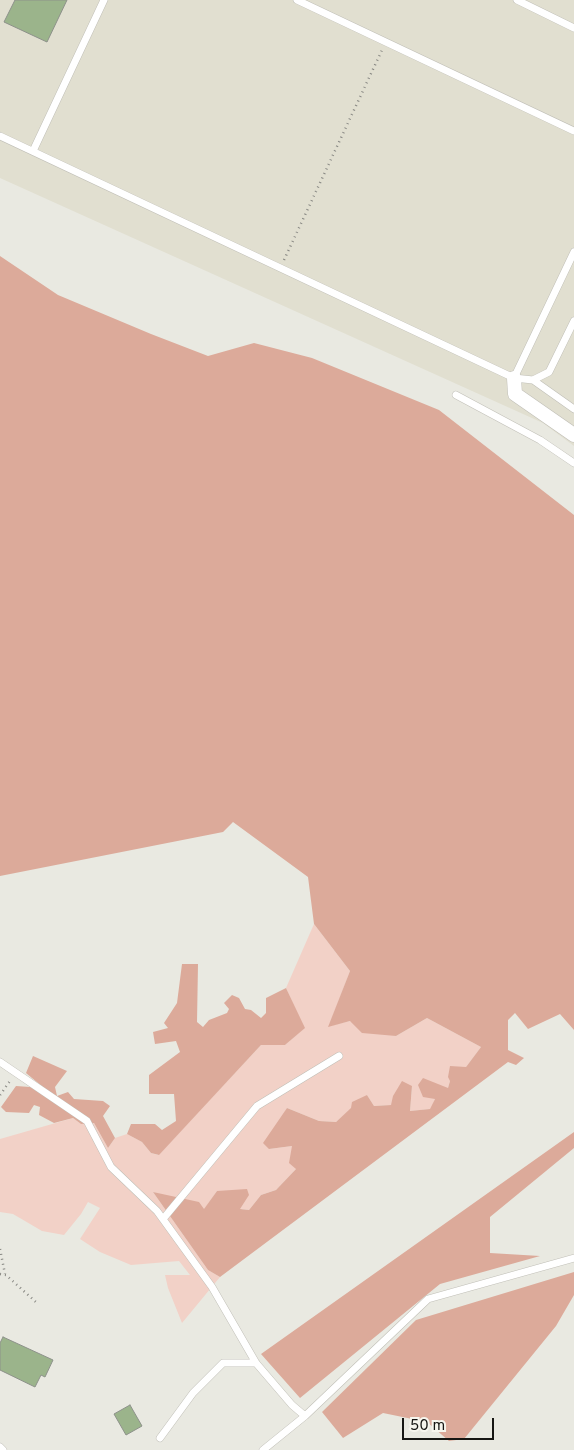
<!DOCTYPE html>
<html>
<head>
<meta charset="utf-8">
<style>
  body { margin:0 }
  #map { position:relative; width:574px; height:1450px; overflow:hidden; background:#e9e9e1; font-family:Overpass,sans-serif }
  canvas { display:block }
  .scale { position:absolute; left:402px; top:1418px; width:92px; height:22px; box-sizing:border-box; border:2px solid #161613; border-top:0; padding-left:6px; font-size:15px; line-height:18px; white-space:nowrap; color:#161613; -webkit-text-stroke:4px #f7f6ee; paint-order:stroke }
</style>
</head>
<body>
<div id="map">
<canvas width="574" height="1450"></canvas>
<div class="scale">50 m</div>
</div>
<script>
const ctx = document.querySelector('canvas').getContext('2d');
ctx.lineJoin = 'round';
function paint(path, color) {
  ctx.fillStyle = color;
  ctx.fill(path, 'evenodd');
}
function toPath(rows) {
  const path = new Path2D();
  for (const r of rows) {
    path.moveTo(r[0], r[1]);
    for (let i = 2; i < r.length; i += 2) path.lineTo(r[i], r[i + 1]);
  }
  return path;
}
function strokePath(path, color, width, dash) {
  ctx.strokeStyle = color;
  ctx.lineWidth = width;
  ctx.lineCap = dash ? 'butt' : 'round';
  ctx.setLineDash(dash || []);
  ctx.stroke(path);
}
paint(toPath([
  [0,0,574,0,574,446,543,423,0,178]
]), '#e1dfd0');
paint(toPath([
  [314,924,350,971,329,1026,350,1021,396,1036,427,1018,481,1047,466,1067,450,1081,448,1088,435,1099,431,1109,410,1111,412,1086,391,1105,374,1106,367,1095,336,1122,319,1121,287,1108,269,1149,292,1146,296,1169,276,1190,261,1195,249,1210,240,1209,217,1191,204,1210,153,1192,208,1270,220,1277,182,1323,168,1288,165,1275,190,1275,179,1261,131,1265,100,1252,80,1239,100,1208,88,1202,81,1214,64,1235,42,1231,13,1214,0,1212,0,1139,73,1118,81,1124,94,1123,108,1148,115,1138,127,1134,142,1142,151,1153,158,1155,261,1045,285,1045,304,1028,286,988]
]), '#f2d1c7');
paint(toPath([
  [0,256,58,295,151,334,208,356,254,343,312,358,439,410,574,515,574,1030,560,1014,528,1029,515,1013,508,1020,508,1050,524,1058,516,1065,508,1062,220,1277,208,1270,153,1192,199,1202,204,1209,217,1191,247,1189,249,1195,240,1209,249,1210,261,1195,276,1190,296,1169,289,1163,292,1146,269,1149,263,1143,287,1108,319,1121,336,1122,351,1108,352,1102,367,1095,374,1106,391,1105,393,1096,402,1081,412,1086,410,1111,430,1109,435,1099,423,1097,418,1085,423,1078,448,1088,450,1081,448,1077,450,1066,466,1067,481,1047,427,1018,396,1036,362,1033,350,1021,328,1027,350,971,314,924,308,877,233,822,223,832,0,876],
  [182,964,198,964,197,1022,203,1027,209,1020,227,1013,229,1009,224,1003,232,995,239,998,245,1009,251,1010,261,1018,266,1013,266,998,286,988,305,1028,285,1045,261,1045,159,1155,151,1153,142,1142,127,1134,131,1124,155,1124,162,1130,176,1121,174,1094,149,1094,149,1075,180,1052,176,1041,155,1044,153,1032,168,1028,164,1023,177,1003],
  [33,1056,67,1071,55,1087,57,1096,68,1092,74,1099,103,1101,110,1106,103,1116,115,1138,108,1148,94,1123,81,1124,73,1118,54,1123,39,1115,40,1107,34,1105,29,1113,6,1112,1,1107,16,1086,44,1088,26,1073],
  [574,1132,574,1148,490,1217,490,1253,540,1256,440,1284,300,1398,261,1354],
  [574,1272,574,1295,556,1326,464,1439,449,1441,427,1422,383,1413,343,1438,322,1412,416,1320]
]), '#dcaa9a');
const building = toPath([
  [15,0,67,0,47,42,4,22,15,0],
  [3,1337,53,1360,45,1377,41,1375,35,1387,0,1370,0,1343,3,1337],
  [130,1405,142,1426,126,1435,114,1414,130,1405]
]);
paint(building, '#9bb48b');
strokePath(building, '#8d918a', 1);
const service = toPath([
  [297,0,574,131],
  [517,0,574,28],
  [0,136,514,378,533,380,549,372,574,321],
  [33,151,104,0],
  [514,378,574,252],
  [533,380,574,409],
  [456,395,540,440,574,463],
  [0,1062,87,1121,111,1167,157,1211,212,1287,256,1363,292,1405,305,1416],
  [163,1219,257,1106,339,1056],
  [160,1438,193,1393,223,1363,256,1363],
  [0,1447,3,1450],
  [263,1450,305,1416,428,1299,574,1258]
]);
const minor = toPath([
  [514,378,515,394,574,435]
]);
strokePath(service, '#c0bfb7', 8);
strokePath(minor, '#c0bfb7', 15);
strokePath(toPath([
  [284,260,382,50],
  [0,1095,10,1081],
  [0,1249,5,1274],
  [0,1274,6,1275,37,1303]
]), '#898984', 2.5, [1, 4]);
strokePath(service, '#fff', 7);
strokePath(minor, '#fff', 14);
</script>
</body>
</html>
